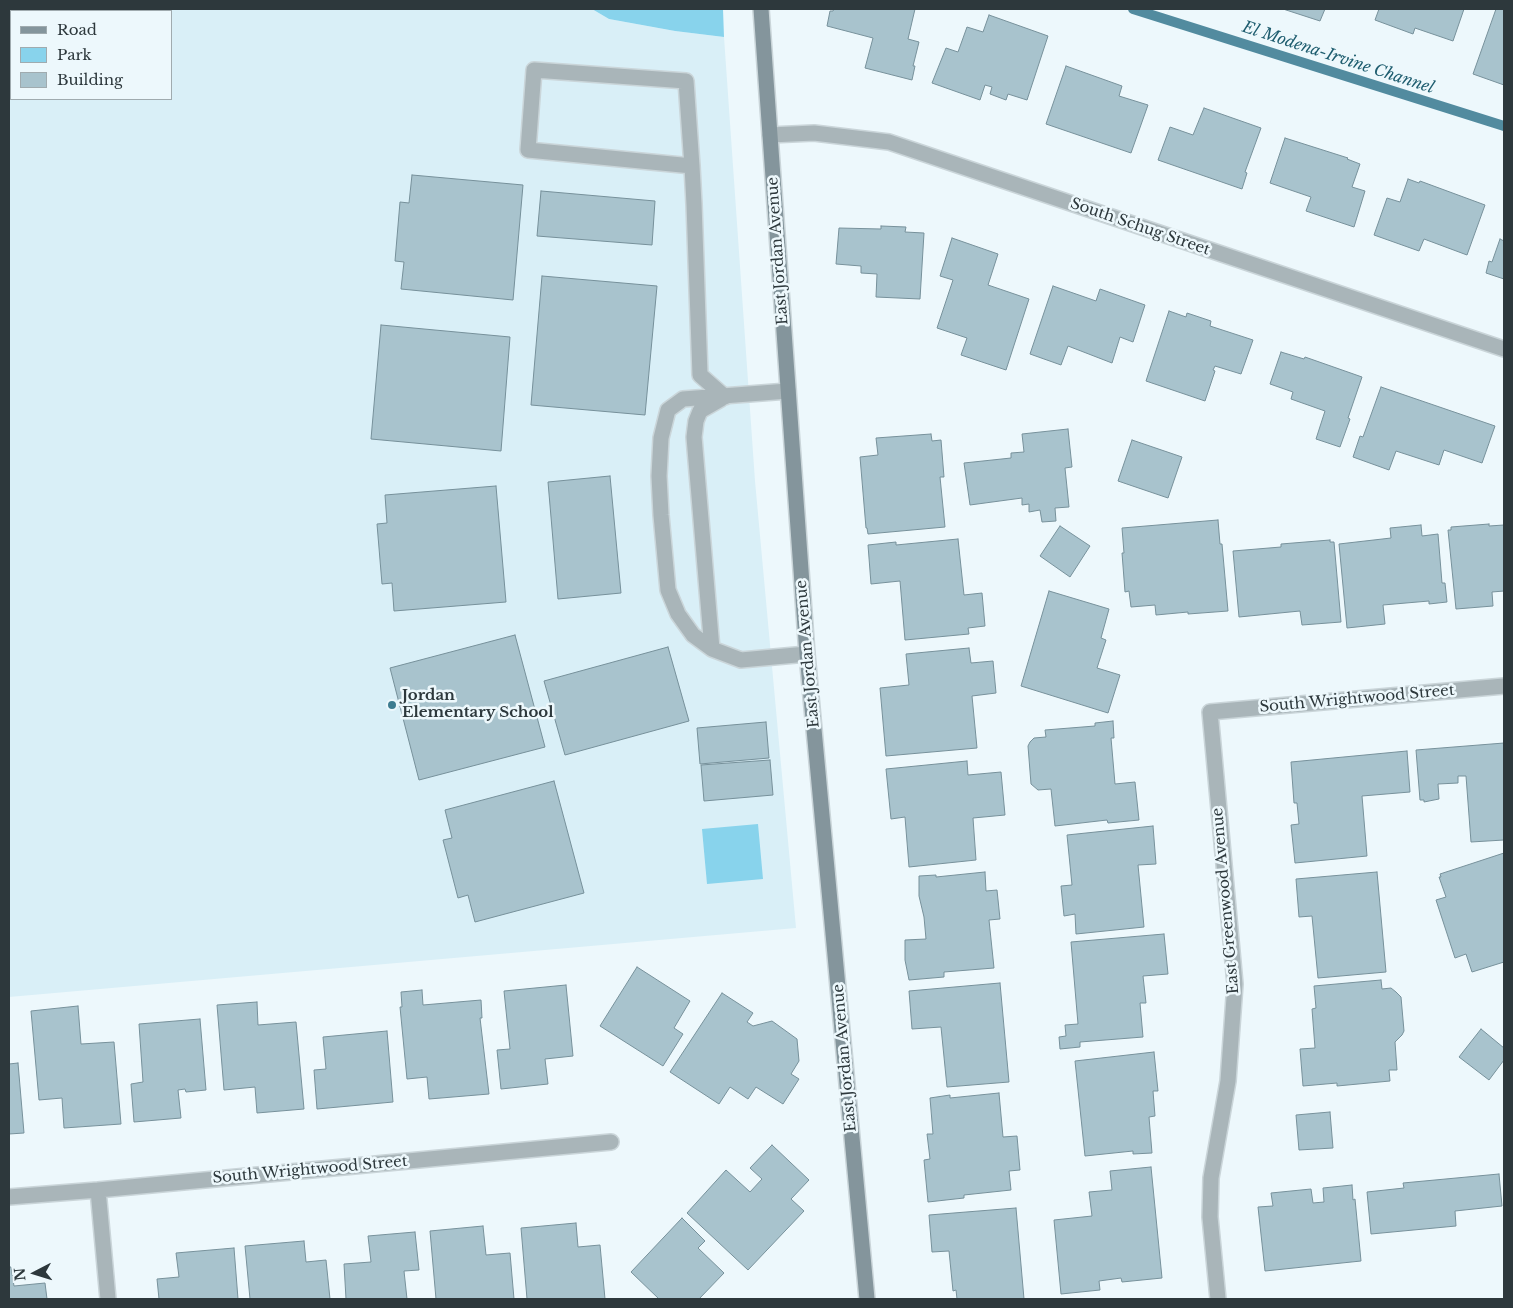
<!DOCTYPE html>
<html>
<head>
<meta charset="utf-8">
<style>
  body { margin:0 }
  #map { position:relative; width:1513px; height:1308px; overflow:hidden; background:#edf8fc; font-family:"Libre Baskerville",serif }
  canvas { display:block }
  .frame { position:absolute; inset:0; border:10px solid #2d383c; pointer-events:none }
  .legend { position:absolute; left:10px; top:10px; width:162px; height:90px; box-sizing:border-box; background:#edf8fc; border:1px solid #a0abaf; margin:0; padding:6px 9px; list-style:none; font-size:15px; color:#2d383c }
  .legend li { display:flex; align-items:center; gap:10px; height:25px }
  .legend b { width:25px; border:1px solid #a0abaf }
  .north { position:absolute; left:10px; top:1248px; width:50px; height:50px; -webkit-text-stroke:4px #edf8fc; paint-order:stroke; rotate:265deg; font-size:14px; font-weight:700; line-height:20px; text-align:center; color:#2d383c }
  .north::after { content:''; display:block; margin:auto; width:18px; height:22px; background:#2d383c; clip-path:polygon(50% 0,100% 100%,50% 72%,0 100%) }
</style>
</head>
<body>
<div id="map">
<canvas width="1513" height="1308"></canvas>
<div class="frame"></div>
<ul class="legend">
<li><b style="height:6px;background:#84959c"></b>Road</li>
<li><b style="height:14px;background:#88d3ec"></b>Park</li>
<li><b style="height:14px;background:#a8c3cd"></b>Building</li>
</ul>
<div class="north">N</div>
</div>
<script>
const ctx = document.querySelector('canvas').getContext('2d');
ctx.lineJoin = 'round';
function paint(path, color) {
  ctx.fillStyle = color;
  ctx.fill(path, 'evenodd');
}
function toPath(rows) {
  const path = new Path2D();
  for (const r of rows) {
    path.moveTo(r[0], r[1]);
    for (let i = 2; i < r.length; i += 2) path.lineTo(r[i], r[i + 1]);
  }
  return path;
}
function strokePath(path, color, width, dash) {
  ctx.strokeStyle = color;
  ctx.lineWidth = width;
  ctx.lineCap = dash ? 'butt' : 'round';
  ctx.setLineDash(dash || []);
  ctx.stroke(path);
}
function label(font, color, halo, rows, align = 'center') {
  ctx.font = font + ' "Libre Baskerville",serif';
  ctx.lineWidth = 5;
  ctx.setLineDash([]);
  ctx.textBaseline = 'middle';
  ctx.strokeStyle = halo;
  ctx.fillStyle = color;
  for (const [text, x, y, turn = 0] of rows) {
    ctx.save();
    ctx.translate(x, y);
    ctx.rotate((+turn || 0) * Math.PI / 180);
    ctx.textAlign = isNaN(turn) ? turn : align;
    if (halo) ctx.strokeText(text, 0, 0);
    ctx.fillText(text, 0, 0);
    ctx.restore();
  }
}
paint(toPath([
  [9,9,592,9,609,19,675,31,724,37,755,481,796,928,9,997],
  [11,11,171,11,171,99,11,99]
]), '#d9eff7');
paint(toPath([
  [592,9,723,9,724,37,675,31,609,19],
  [758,824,763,879,707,884,702,829]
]), '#88d3ec');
strokePath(toPath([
  [1133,9,1504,126]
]), '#528b9f', 10);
const building = toPath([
  [834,9,915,9,908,39,919,42,913,66,915,66,912,80,865,68,873,38,827,26,830,11,833,11,834,9],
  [1283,9,1325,9,1320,21,1283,9],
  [1379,9,1464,9,1453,41,1415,28,1413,34,1375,20,1379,9],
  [1496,9,1504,9,1504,85,1473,74,1496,9],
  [989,15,1048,36,1027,100,1008,94,1006,100,990,94,992,87,985,85,980,100,932,83,946,48,958,52,967,27,983,32,989,15],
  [1066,66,1122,86,1119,96,1148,105,1131,153,1046,124,1066,66],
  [1204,108,1261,128,1245,172,1247,173,1242,189,1158,160,1170,127,1193,135,1204,108],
  [1285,138,1348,158,1347,159,1360,164,1352,187,1365,191,1354,227,1306,211,1311,197,1270,183,1285,138],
  [412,175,523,185,513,300,401,289,404,262,395,261,400,202,409,203,412,175],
  [1408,179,1419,183,1420,181,1485,205,1467,255,1424,239,1419,251,1374,235,1387,198,1400,202,1408,179],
  [541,191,655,201,652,245,537,236,541,191],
  [881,226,906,227,905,232,924,233,920,299,876,297,877,274,861,273,861,266,836,264,839,228,881,229,881,226],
  [952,238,998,254,988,285,1029,299,1006,370,961,355,967,338,937,328,953,280,940,276,952,238],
  [1500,239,1504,241,1504,279,1486,273,1489,261,1492,262,1500,239],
  [542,276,657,286,645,415,531,405,542,276],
  [1053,286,1096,301,1100,289,1145,305,1133,342,1120,337,1112,363,1068,346,1061,365,1030,354,1053,286],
  [1169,311,1186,317,1187,313,1211,321,1210,326,1253,340,1241,374,1215,366,1213,370,1215,371,1205,401,1146,381,1169,311],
  [381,325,510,337,501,451,371,439,381,325],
  [1281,352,1304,359,1305,357,1362,377,1348,418,1350,419,1340,447,1316,439,1325,411,1291,399,1293,392,1270,384,1281,352],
  [1381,387,1495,426,1482,463,1444,450,1439,465,1396,451,1389,470,1353,457,1360,436,1363,437,1381,387],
  [1068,429,1072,467,1065,468,1069,507,1055,508,1056,521,1042,522,1040,510,1029,512,1029,504,1022,505,1022,498,970,505,964,463,1011,458,1011,453,1024,452,1022,434,1068,429],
  [931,434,932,441,941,440,944,477,940,477,945,527,868,534,867,528,866,528,860,457,878,455,876,438,931,434],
  [1132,440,1182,457,1168,498,1118,481,1132,440],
  [610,476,621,593,558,599,548,482,610,476],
  [496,486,506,602,394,611,392,583,382,584,377,524,387,523,385,495,496,486],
  [1218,520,1220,544,1222,544,1228,611,1188,614,1188,612,1156,615,1155,605,1131,607,1129,591,1125,592,1122,553,1124,553,1122,528,1218,520],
  [1489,524,1489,526,1504,525,1504,591,1492,592,1493,606,1456,609,1448,530,1451,530,1451,527,1489,524],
  [1421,525,1422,536,1438,534,1442,583,1445,583,1447,602,1429,604,1429,601,1383,605,1385,624,1347,628,1339,544,1391,538,1390,528,1421,525],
  [1060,526,1090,546,1070,577,1040,556,1060,526],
  [958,539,964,595,982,593,985,626,968,628,969,634,905,640,900,581,871,584,868,545,896,542,896,545,958,539],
  [1330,540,1330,542,1334,542,1341,622,1302,625,1300,611,1239,617,1233,551,1281,547,1281,544,1330,540],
  [1049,591,1109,609,1101,638,1106,640,1097,668,1120,675,1108,713,1021,686,1049,591],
  [515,635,545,747,419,780,390,668,515,635],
  [668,647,689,721,565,755,544,681,668,647],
  [969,648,971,663,993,661,996,693,972,696,977,748,886,756,880,688,909,685,906,654,969,648],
  [1113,721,1114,738,1111,738,1115,784,1135,782,1139,820,1108,823,1107,820,1055,826,1051,789,1038,790,1031,784,1028,746,1030,742,1034,738,1046,737,1045,730,1095,726,1095,723,1113,721],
  [766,722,769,758,700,764,697,728,766,722],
  [1504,743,1504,840,1471,842,1466,776,1458,776,1458,783,1438,784,1439,799,1424,802,1424,800,1420,800,1416,750,1504,743],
  [1407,751,1410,792,1362,796,1367,856,1295,863,1291,825,1299,824,1297,803,1294,803,1291,762,1407,751],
  [770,760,773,795,704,801,701,765,770,760],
  [967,761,968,775,1001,772,1005,815,973,818,976,860,909,867,905,817,891,819,886,769,967,761],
  [554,781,584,893,475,922,468,895,458,898,443,840,452,838,445,810,554,781],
  [1153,826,1156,864,1138,865,1144,927,1076,934,1075,914,1064,916,1061,886,1072,885,1067,835,1153,826],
  [1504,853,1504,962,1472,972,1466,954,1455,958,1436,900,1446,897,1439,877,1441,877,1440,874,1504,853],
  [985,872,986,891,997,890,1000,919,989,920,994,968,944,972,944,977,909,980,905,960,905,940,926,939,924,917,919,896,919,876,936,875,936,877,985,872],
  [1377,872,1386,972,1318,978,1312,916,1299,917,1296,879,1377,872],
  [1164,934,1168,974,1143,976,1146,1003,1140,1003,1143,1037,1080,1042,1080,1047,1060,1049,1059,1037,1066,1036,1065,1025,1078,1024,1071,942,1164,934],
  [637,967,690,1001,674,1028,683,1034,663,1066,600,1026,637,967],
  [1381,980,1382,989,1391,988,1396,992,1401,997,1404,1031,1402,1035,1395,1042,1397,1070,1389,1070,1390,1081,1337,1086,1337,1083,1303,1086,1300,1049,1315,1048,1312,1009,1316,1008,1314,986,1381,980],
  [1000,983,1009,1082,947,1087,941,1027,912,1029,909,991,1000,983],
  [566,985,573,1056,545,1059,548,1084,501,1089,497,1050,510,1049,504,991,566,985],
  [422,990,423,1005,481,1000,482,1018,480,1018,489,1094,429,1099,427,1077,407,1079,400,1007,402,1007,401,992,422,990],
  [722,993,753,1013,747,1022,753,1026,772,1021,797,1039,799,1061,791,1074,799,1079,783,1104,756,1087,748,1099,730,1087,719,1104,670,1072,722,993],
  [257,1002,258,1025,296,1022,304,1109,257,1113,255,1087,224,1090,217,1005,257,1002],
  [78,1006,81,1044,114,1042,121,1124,64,1128,62,1098,39,1100,31,1011,78,1006],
  [200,1019,206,1090,186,1092,185,1089,178,1090,181,1118,134,1122,131,1084,143,1082,139,1024,200,1019],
  [1481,1029,1504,1048,1504,1060,1489,1080,1459,1057,1481,1029],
  [387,1031,393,1102,317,1109,314,1070,326,1069,323,1037,387,1031],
  [1154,1052,1158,1091,1153,1091,1155,1116,1149,1117,1152,1153,1133,1154,1133,1151,1085,1156,1075,1061,1154,1052],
  [18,1063,24,1133,9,1134,9,1064,18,1063],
  [999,1093,1003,1137,1017,1136,1020,1170,1009,1171,1011,1190,964,1195,964,1198,928,1202,924,1160,930,1159,927,1134,933,1134,930,1098,950,1095,950,1098,999,1093],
  [1330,1112,1333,1148,1299,1150,1296,1115,1330,1112],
  [772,1145,809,1180,791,1199,804,1211,748,1270,687,1213,726,1170,750,1192,762,1179,750,1168,772,1145],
  [1151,1167,1162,1278,1122,1282,1121,1278,1099,1281,1100,1290,1061,1294,1054,1220,1092,1216,1089,1192,1112,1190,1110,1171,1151,1167],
  [1499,1174,1502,1206,1455,1211,1456,1226,1371,1234,1367,1192,1404,1188,1403,1183,1499,1174],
  [1352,1185,1353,1200,1355,1199,1361,1261,1265,1271,1258,1207,1273,1206,1271,1193,1311,1189,1313,1203,1324,1202,1323,1188,1352,1185],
  [1016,1208,1024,1299,957,1299,956,1290,953,1291,949,1251,932,1252,929,1215,1016,1208],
  [682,1218,705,1241,698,1248,724,1273,699,1299,659,1299,631,1272,682,1218],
  [576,1223,578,1247,600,1245,605,1299,527,1299,521,1228,576,1223],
  [483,1226,486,1255,510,1253,514,1299,436,1299,430,1231,483,1226],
  [415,1232,419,1270,404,1271,407,1299,346,1299,344,1264,371,1262,368,1236,415,1232],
  [304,1241,306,1262,326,1260,330,1299,250,1299,245,1246,304,1241],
  [234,1248,238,1299,159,1299,157,1279,179,1277,176,1253,234,1248],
  [9,1267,11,1267,14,1286,45,1283,47,1299,9,1299,9,1267]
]);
paint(building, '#a8c3cd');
strokePath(building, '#77919b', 1);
const lane = toPath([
  [692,166,528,150,534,70,686,81,692,166,694,204,700,375,725,397],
  [788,391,683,399,668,410,661,438,659,476,661,515,668,590,678,614,693,635,712,649,741,660,807,654],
  [712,649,694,437,696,421,700,411,721,399]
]);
const street = toPath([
  [770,135,814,133,889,142,1504,349],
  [98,1190,108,1299],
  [9,1197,98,1190,611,1142],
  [1218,1299,1210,1217,1211,1178,1228,1081,1235,984,1210,712,1504,686]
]);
const secondary = toPath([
  [761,9,807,654,867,1299]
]);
strokePath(lane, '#cad5d9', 18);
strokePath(street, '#cad5d9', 18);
strokePath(secondary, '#cad5d9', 18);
strokePath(lane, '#a9b5b9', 15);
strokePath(street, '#a9b5b9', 15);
strokePath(secondary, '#84959c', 15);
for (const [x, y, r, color] of [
  [392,705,5,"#3d7c90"]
]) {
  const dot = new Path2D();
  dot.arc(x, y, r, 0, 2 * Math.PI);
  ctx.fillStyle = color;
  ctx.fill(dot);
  strokePath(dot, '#edf8fc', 2);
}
label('15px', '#2d383c', '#edf8fc', [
  ["South Schug Street",1140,227,19],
  ["East Jordan Avenue",778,251,-94],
  ["East Jordan Avenue",808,654,-95],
  ["South Wrightwood Street",1357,699,-5],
  ["East Greenwood Avenue",1226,901,-95],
  ["East Jordan Avenue",845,1058,-95],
  ["South Wrightwood Street",310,1170,-5]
]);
label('bold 15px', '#2d383c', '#edf8fc', [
  ["Jordan",402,696],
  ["Elementary School",402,713]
], 'left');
label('italic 16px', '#1e5d6f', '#edf8fc', [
  ["El Modena-Irvine Channel",1338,58,18]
]);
</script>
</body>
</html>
